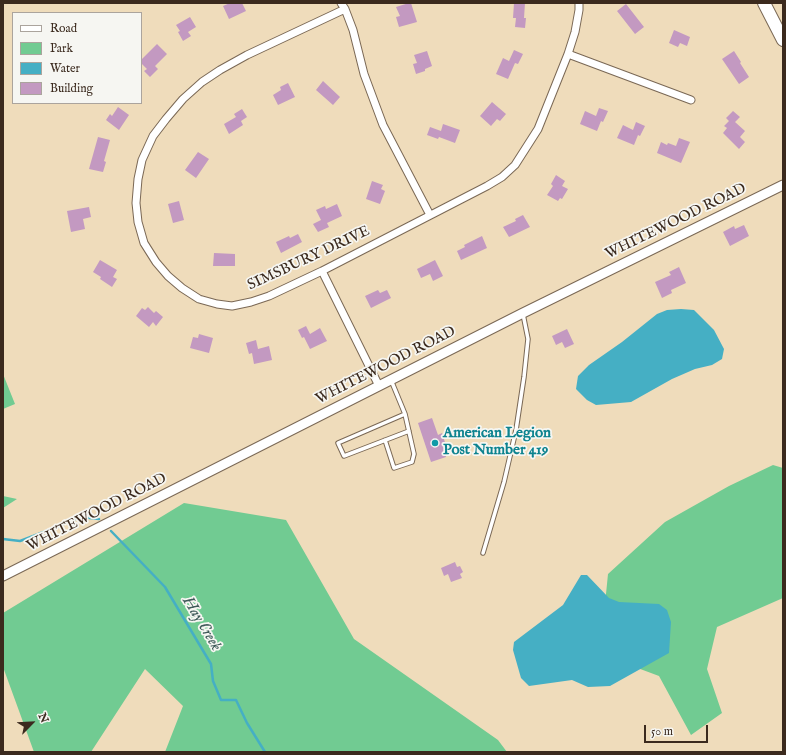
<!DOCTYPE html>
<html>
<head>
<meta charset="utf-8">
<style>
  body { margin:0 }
  #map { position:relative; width:786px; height:755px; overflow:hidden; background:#efdcbb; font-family:"IM FELL English",serif }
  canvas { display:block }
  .frame { position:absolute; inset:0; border:4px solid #3b2a1e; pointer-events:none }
  .legend { position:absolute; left:12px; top:12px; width:130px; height:92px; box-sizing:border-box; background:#f6f6f2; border:1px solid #aba49d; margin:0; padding:5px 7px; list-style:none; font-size:12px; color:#3b2a1e }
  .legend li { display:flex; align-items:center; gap:8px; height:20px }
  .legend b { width:20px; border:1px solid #aba49d }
  .north { position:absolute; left:12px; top:703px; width:40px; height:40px; -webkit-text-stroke:3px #f6f6f2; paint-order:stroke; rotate:66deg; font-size:11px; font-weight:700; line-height:16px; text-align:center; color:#3b2a1e }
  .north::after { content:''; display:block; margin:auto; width:14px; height:18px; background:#3b2a1e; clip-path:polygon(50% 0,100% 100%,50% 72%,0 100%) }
  .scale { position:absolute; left:644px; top:725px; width:64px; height:18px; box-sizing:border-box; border:2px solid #3b2a1e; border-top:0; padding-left:5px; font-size:12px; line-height:14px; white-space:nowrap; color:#3b2a1e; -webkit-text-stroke:3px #f6f6f2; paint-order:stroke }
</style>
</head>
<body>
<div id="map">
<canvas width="786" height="755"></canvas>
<div class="frame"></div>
<ul class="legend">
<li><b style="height:5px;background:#fff"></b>Road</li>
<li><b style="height:11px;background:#71cb92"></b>Park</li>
<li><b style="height:11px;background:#45afc4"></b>Water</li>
<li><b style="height:11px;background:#c399c1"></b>Building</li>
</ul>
<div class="north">N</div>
<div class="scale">50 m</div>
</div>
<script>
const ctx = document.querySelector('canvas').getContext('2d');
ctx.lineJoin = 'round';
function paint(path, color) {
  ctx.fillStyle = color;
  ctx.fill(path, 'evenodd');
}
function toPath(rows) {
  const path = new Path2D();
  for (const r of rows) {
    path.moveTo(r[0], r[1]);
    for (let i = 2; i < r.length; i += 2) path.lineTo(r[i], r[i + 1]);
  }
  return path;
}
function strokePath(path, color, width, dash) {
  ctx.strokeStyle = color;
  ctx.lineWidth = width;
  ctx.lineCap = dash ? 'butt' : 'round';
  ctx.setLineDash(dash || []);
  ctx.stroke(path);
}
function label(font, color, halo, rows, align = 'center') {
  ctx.font = font + ' "IM FELL English",serif';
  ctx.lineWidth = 3.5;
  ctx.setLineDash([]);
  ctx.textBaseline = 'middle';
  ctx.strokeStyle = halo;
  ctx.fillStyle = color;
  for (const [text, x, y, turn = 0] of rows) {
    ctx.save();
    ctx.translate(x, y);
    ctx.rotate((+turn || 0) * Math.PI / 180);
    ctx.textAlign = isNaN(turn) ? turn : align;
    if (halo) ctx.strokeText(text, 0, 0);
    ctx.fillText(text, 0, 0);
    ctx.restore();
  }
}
paint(toPath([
  [3,374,15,404,3,409],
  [773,465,783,468,783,598,717,627,707,669,722,713,691,735,659,676,600,654,608,574,665,522,729,486],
  [3,496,17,499,3,508],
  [184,503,286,520,354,639,498,740,507,752,165,752,183,706,145,669,91,752,34,752,3,667,3,613]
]), '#71cb92');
paint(toPath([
  [681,309,694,310,714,330,724,349,722,359,712,365,695,369,672,379,631,402,596,405,587,400,576,389,578,376,589,365,622,342,657,314,667,310],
  [581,575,587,575,609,598,619,602,659,604,667,610,671,622,669,653,610,686,588,687,572,680,529,686,521,678,513,650,514,642,563,605]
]), '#45afc4');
strokePath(toPath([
  [111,531,165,587,211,664,213,681,221,700,236,700,247,723,265,752],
  [3,539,20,541,49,530,80,517,99,519]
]), '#45afc4', 2.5);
paint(toPath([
  [230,3,242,3,246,11,229,19,223,6],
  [409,3,411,3,417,22,399,27,396,17,400,16,396,7],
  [514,3,525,3,524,18,526,18,525,28,515,27,516,18,513,18],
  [626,4,644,27,635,34,617,11],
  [190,17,196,27,188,32,191,36,183,41,178,32,180,31,176,25],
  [674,30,690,37,687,46,680,43,678,47,669,43],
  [157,44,167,54,155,66,158,69,150,77,144,71,147,69,141,63,141,60],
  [514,50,523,54,518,64,515,63,508,79,496,74,503,58,509,61],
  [427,51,432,66,425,69,425,71,416,74,413,64,417,63,414,55],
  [734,51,741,62,740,63,749,77,739,84,722,59],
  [323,81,340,97,333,105,316,90],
  [288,83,295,97,278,105,273,95,281,90,280,87],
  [492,102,506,114,500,121,497,119,491,126,480,116],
  [118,107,129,115,119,130,106,120,110,114,112,116],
  [599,108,608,111,603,122,601,121,597,131,580,124,585,111,596,116],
  [242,109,247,117,241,121,243,125,229,134,224,124,236,117,234,114],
  [733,111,740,117,735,122,745,131,740,137,745,142,739,149,723,133,727,128,724,126,729,121,726,118],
  [636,122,645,126,640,136,638,135,634,145,617,138,623,125,633,130],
  [443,124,460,130,455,143,439,137,438,139,427,135,430,127,441,131],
  [98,137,110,140,104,161,106,162,103,172,89,169],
  [679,138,690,142,681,163,657,153,661,142,667,145,668,143,676,146],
  [198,152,209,159,196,178,185,170],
  [556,175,565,181,562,186,568,189,562,199,560,198,558,201,547,195,553,186,551,184],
  [372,181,383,185,381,189,385,191,380,204,366,199],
  [179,201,184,220,173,223,168,204],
  [337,204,342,216,327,223,329,227,318,232,313,224,321,220,316,210,325,206,326,209],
  [89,207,91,217,83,219,85,229,71,232,67,211],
  [523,215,530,227,509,237,503,227,516,221,515,219],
  [744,225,749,236,730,246,723,232,734,226,735,229],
  [298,234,302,242,281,253,276,242,289,236,290,238],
  [482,236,487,248,461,260,457,251,465,247,464,245],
  [214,253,235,254,235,266,213,266],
  [100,260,117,270,113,277,117,279,112,287,100,279,101,277,93,272],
  [435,260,443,276,433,281,430,274,421,278,417,269],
  [679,267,686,283,671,290,672,293,662,298,655,282,671,275,669,272],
  [378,290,380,293,387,290,391,298,371,308,365,296],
  [148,307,154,313,156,311,163,317,156,326,153,322,149,327,136,316,142,308,145,310],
  [306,326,310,334,320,328,327,341,310,349,304,337,302,338,298,330],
  [567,329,574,344,565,348,562,342,556,345,552,336],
  [199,334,213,338,209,353,190,348,193,337,198,338],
  [256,340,258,349,269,346,272,360,254,364,252,353,249,354,246,343],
  [432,418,438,435,442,433,448,452,445,453,446,457,431,462,418,423],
  [455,562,457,567,460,566,463,572,460,574,462,578,451,582,448,574,444,576,441,568]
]), '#c399c1');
const service = toPath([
  [405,414,338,443,344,456,409,431],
  [385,440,394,468,412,462,414,454,405,414,391,380],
  [483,553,504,482,516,430,524,377,528,339,523,314]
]);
const minor = toPath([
  [341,3,345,9,353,30,364,74,383,125,430,215],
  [345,9,247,55,220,70,202,82,183,99,166,119,153,136,142,160,138,179,136,203,138,222,144,243,156,262,168,276,182,288,199,299,217,304,232,306,251,302,269,296,322,271,487,186,502,177,515,165,538,129,568,54,575,32,579,10,579,3],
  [568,54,691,100],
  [322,271,379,386]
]);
const tertiary = toPath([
  [3,576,523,313,783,185]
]);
const primary = toPath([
  [764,3,783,40]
]);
strokePath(service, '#7a6855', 5.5);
strokePath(minor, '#7a6855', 9);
strokePath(tertiary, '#7a6855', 11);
strokePath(primary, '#7a6855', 14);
strokePath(service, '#fff', 3.5);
strokePath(minor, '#fff', 7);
strokePath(tertiary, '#fff', 9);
strokePath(primary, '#fff', 12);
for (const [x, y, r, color] of [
  [435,443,4,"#0f9aa8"]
]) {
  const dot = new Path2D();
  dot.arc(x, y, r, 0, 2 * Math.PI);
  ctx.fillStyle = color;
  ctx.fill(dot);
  strokePath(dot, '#f6f6f2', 1.5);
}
label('15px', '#3b2a1e', '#f6f6f2', [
  ["WHITEWOOD ROAD",676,222,-26],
  ["SIMSBURY DRIVE",309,259,-25],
  ["WHITEWOOD ROAD",386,366,-27],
  ["WHITEWOOD ROAD",97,513,-27]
]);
label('bold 15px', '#0d838f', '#f6f6f2', [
  ["American Legion",443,434],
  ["Post Number 419",443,451]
], 'left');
label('italic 16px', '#3e5958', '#f6f6f2', [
  ["Hay Creek",201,624,59]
]);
</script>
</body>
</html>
